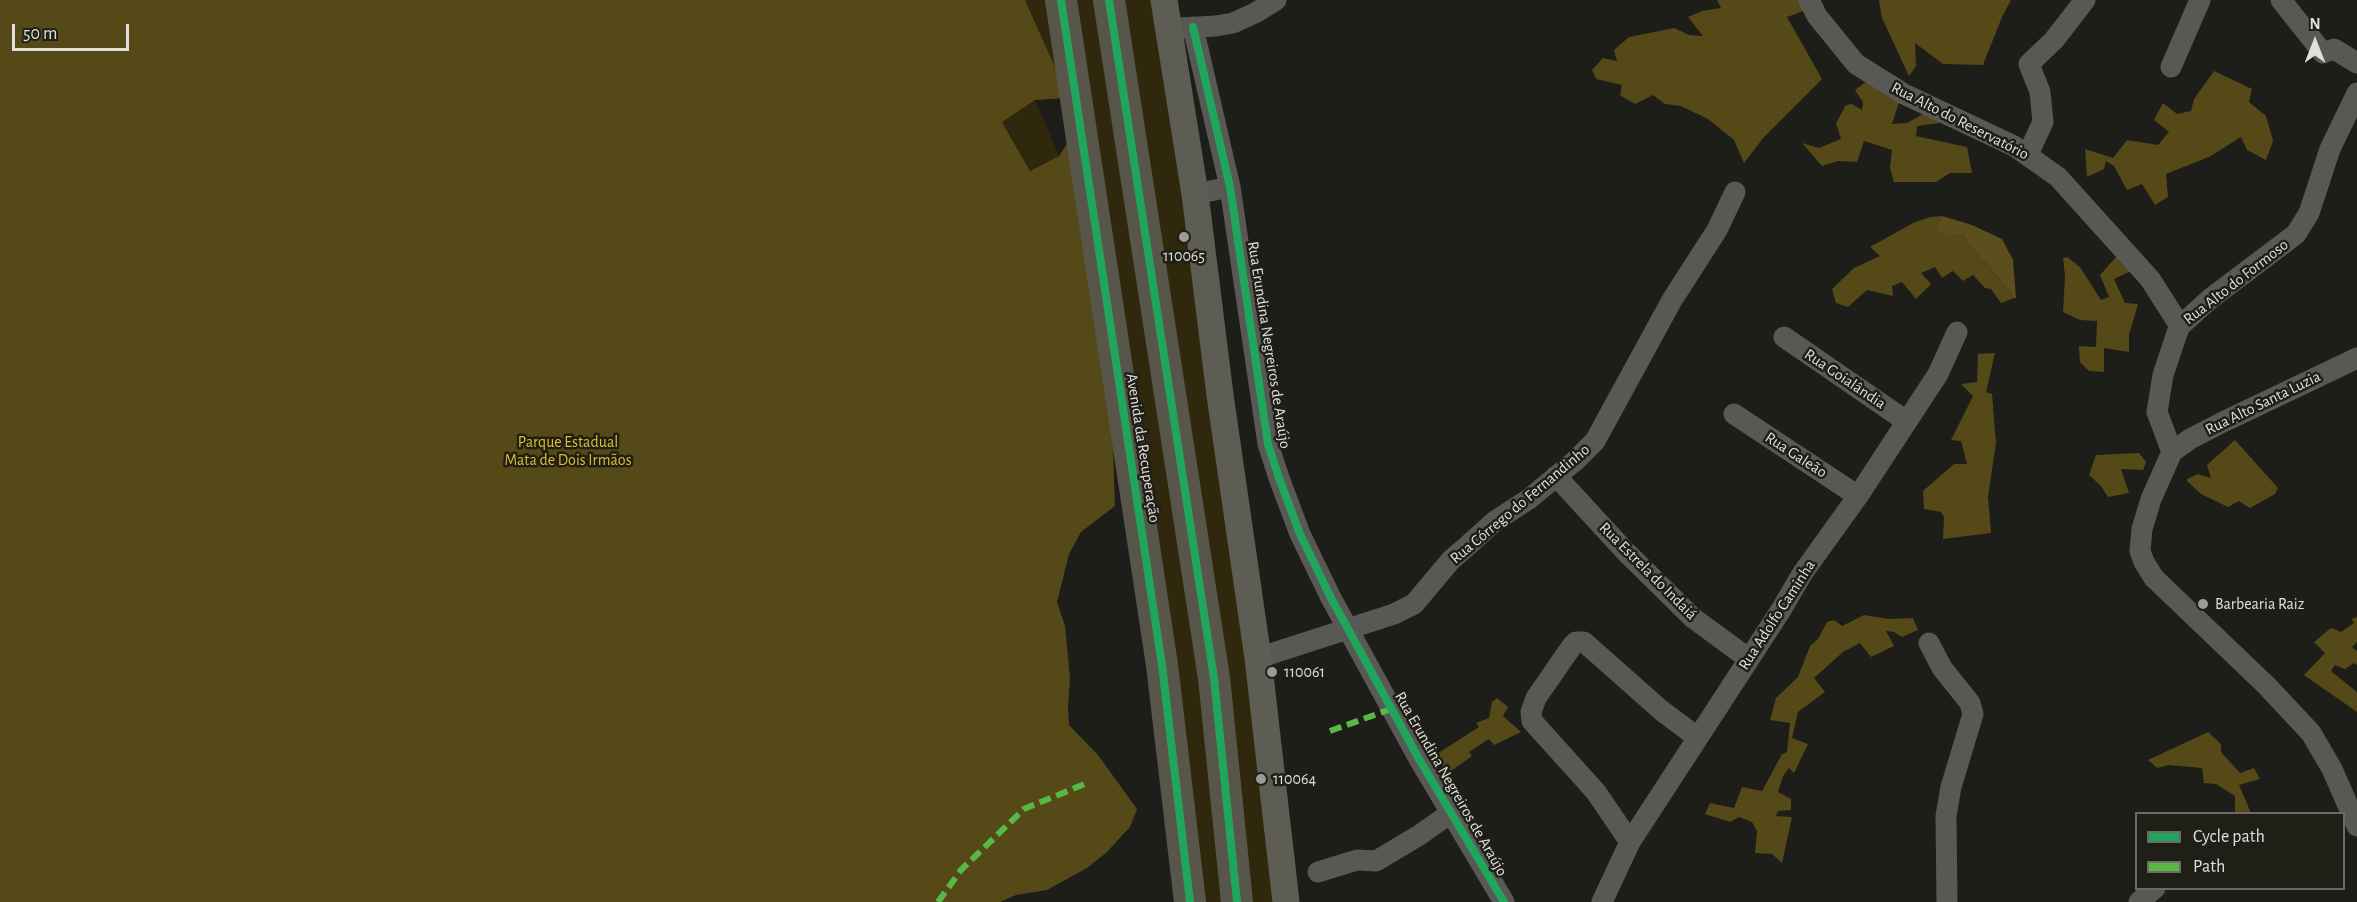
<!DOCTYPE html>
<html>
<head>
<meta charset="utf-8">
<style>
  body { margin:0 }
  #map { position:relative; width:2357px; height:902px; overflow:hidden; background:#1d1d19; font-family:"Alegreya Sans",sans-serif }
  canvas { display:block }
  .legend { position:absolute; left:2135px; top:812px; width:210px; height:78px; box-sizing:border-box; background:#1f1e17; border:2px solid #6c6b65; margin:0; padding:8px 10px; list-style:none; font-size:18px; color:#e0dfdb }
  .legend li { display:flex; align-items:center; gap:12px; height:30px }
  .legend b { width:30px; border:2px solid #6c6b65 }
  .north { position:absolute; left:2285px; top:12px; width:60px; height:60px; -webkit-text-stroke:4px #1f1e17; paint-order:stroke; rotate:0deg; font-size:16px; font-weight:700; line-height:24px; text-align:center; color:#e0dfdb }
  .north::after { content:''; display:block; margin:auto; width:21px; height:27px; background:#e0dfdb; clip-path:polygon(50% 0,100% 100%,50% 72%,0 100%) }
  .scale { position:absolute; left:12px; top:24px; width:117px; height:27px; box-sizing:border-box; border:3px solid #e0dfdb; border-top:0; padding-left:8px; font-size:18px; line-height:21px; white-space:nowrap; color:#e0dfdb; -webkit-text-stroke:4px #1f1e17; paint-order:stroke }
</style>
</head>
<body>
<div id="map">
<canvas width="2357" height="902"></canvas>
<ul class="legend">
<li><b style="height:8px;background:#20a55d"></b>Cycle path</li>
<li><b style="height:8px;background:#58b947"></b>Path</li>
</ul>
<div class="north">N</div>
<div class="scale">50 m</div>
</div>
<script>
const ctx = document.querySelector('canvas').getContext('2d');
ctx.lineJoin = 'round';
function paint(path, color) {
  ctx.fillStyle = color;
  ctx.fill(path, 'evenodd');
}
function toPath(rows) {
  const path = new Path2D();
  for (const r of rows) {
    path.moveTo(r[0], r[1]);
    for (let i = 2; i < r.length; i += 2) path.lineTo(r[i], r[i + 1]);
  }
  return path;
}
function strokePath(path, color, width, dash) {
  ctx.strokeStyle = color;
  ctx.lineWidth = width;
  ctx.lineCap = dash ? 'butt' : 'round';
  ctx.setLineDash(dash || []);
  ctx.stroke(path);
}
function label(font, color, halo, rows, align = 'center') {
  ctx.font = font + ' "Alegreya Sans",sans-serif';
  ctx.lineWidth = 5;
  ctx.setLineDash([]);
  ctx.textBaseline = 'middle';
  ctx.strokeStyle = halo;
  ctx.fillStyle = color;
  for (const [text, x, y, turn = 0] of rows) {
    ctx.save();
    ctx.translate(x, y);
    ctx.rotate((+turn || 0) * Math.PI / 180);
    ctx.textAlign = isNaN(turn) ? turn : align;
    if (halo) ctx.strokeText(text, 0, 0);
    ctx.fillText(text, 0, 0);
    ctx.restore();
  }
}
paint(toPath([
  [1025,0,1046,0,1058,74,1035,22],
  [1071,0,1100,0,1208,704,1227,902,1201,902],
  [1123,0,1156,0,1198,276,1275,902,1247,902],
  [1035,100,1059,156,1030,171,1002,121]
]), '#30280c');
paint(toPath([
  [0,0,1025,0,1058,74,1064,98,1035,100,1002,122,1030,171,1059,156,1071,138,1113,448,1115,506,1081,532,1069,554,1057,602,1065,626,1070,678,1068,707,1069,725,1098,755,1137,809,1130,827,1106,853,1087,868,1047,890,1016,895,1000,902,0,902],
  [1717,0,1805,0,1809,9,1787,17,1822,79,1764,137,1744,163,1734,140,1708,119,1681,106,1665,104,1653,95,1635,104,1620,95,1622,85,1596,79,1592,70,1603,58,1617,61,1614,50,1629,37,1674,28,1689,35,1703,36,1688,17,1702,11,1721,8],
  [1879,0,2011,0,2002,17,1983,65,1943,64,1915,43,1916,66,1909,76,1882,18],
  [2214,71,2252,89,2249,102,2266,116,2273,141,2266,160,2247,150,2241,137,2211,156,2166,174,2168,197,2155,205,2142,184,2127,190,2114,166,2106,161,2104,169,2087,177,2085,149,2113,158,2127,140,2158,145,2169,132,2154,120,2163,103,2177,114,2191,111,2194,99],
  [1867,81,1900,99,1892,124,1907,123,1923,114,1946,122,1917,126,1916,136,1967,147,1972,173,1950,173,1936,182,1894,182,1890,168,1892,150,1864,141,1857,162,1838,161,1822,166,1802,143,1819,148,1841,139,1836,123,1846,105,1852,104,1862,110,1863,102,1855,90],
  [1942,216,1936,226,1962,234,1980,258,1989,266,2014,298,2001,303,1991,289,1985,288,1973,275,1963,281,1953,271,1942,278,1935,267,1921,273,1931,284,1916,299,1902,282,1892,286,1893,296,1867,290,1848,307,1836,303,1832,289,1854,268,1880,256,1870,247,1913,223,1930,217],
  [2117,256,2131,271,2114,279,2125,303,2138,304,2129,335,2129,352,2104,348,2104,372,2089,371,2080,362,2079,346,2096,347,2097,321,2080,320,2063,312,2065,276,2063,258,2067,257,2080,267,2101,300,2109,297,2100,275],
  [1995,353,1986,392,1992,394,1996,443,1988,497,1991,533,1943,539,1944,517,1941,512,1924,509,1923,491,1954,464,1967,464,1961,441,1951,440,1973,396,1961,384,1977,382,1978,354],
  [2235,440,2278,488,2275,494,2250,508,2239,501,2228,507,2201,494,2187,481,2187,479,2198,474,2211,478,2207,465],
  [2139,453,2146,462,2143,470,2121,469,2129,493,2108,497,2101,486,2089,475,2096,455],
  [1864,615,1889,619,1913,618,1918,630,1902,637,1894,632,1886,631,1894,646,1871,657,1860,643,1843,652,1814,678,1825,692,1798,712,1792,738,1808,744,1794,773,1789,768,1783,776,1778,792,1791,799,1791,810,1778,811,1776,816,1792,817,1782,863,1772,854,1755,853,1757,831,1752,822,1739,817,1730,822,1705,814,1710,803,1734,808,1742,787,1762,791,1782,754,1787,752,1790,723,1770,720,1776,698,1798,677,1810,646,1818,639,1827,622,1834,620,1842,626],
  [2357,617,2357,642,2352,647,2357,651,2357,665,2354,663,2345,669,2335,665,2331,671,2357,692,2357,712,2304,675,2325,653,2314,642,2331,628,2341,632,2354,623,2351,619],
  [1497,698,1508,707,1503,716,1521,732,1494,745,1489,739,1469,752,1472,756,1448,773,1435,755,1479,727,1476,723,1489,718,1492,702],
  [2208,732,2221,744,2221,752,2240,773,2254,768,2260,779,2239,785,2251,813,2235,813,2235,796,2216,784,2204,783,2202,768,2169,765,2157,768,2148,760]
]), '#554918');
paint(toPath([
  [1942,216,1972,225,2002,239,2013,260,2016,298,2014,298,1989,266,1980,258,1962,234,1944,236,1936,226]
]), '#5c4f1d');
strokePath(toPath([
  [1809,0,1817,16,1856,64,1904,94,2014,146,2058,177,2150,279,2180,326],
  [2281,0,2323,53,2334,49,2357,63],
  [1193,27,1230,187,1268,444,1279,478,1300,534,1331,598,1419,759,1504,902],
  [1180,28,1216,26,1233,23,1255,13,1276,0],
  [2171,67,2200,0],
  [2357,93,2330,149,2309,213,2296,234,2210,299,2180,326,2177,333,2163,375,2157,412,2172,452,2151,499,2142,529,2140,551,2144,562,2154,578,2267,686,2311,733,2332,769,2357,826],
  [2028,154,2043,122,2040,92,2029,64,2054,40,2085,0],
  [1195,194,1230,187],
  [1784,337,1906,421],
  [1734,414,1858,496],
  [2172,452,2190,439,2221,423,2357,358],
  [1556,476,1624,550,1693,618,1749,659],
  [1929,643,1942,668,1970,703,1973,714,1951,787,1946,816,1947,902],
  [1258,658,1394,614,1414,604,1451,560,1465,548,1495,521,1529,499,1576,460,1595,441,1672,300,1717,230,1735,192],
  [1630,842,1596,792,1532,721,1531,712,1536,698,1572,646,1576,642,1584,642,1662,711,1697,737],
  [1318,872,1357,860,1376,861,1418,836,1451,813],
  [1602,902,1630,842,1781,610,1802,574,1858,496,1938,374,1957,332],
  [2139,902,2155,888]
]), '#595855', 21);
strokePath(toPath([
  [1164,0,1195,194,1220,395,1258,658,1286,902]
]), '#5e5d54', 27);
strokePath(toPath([
  [1061,0,1162,665,1190,902],
  [1109,0,1214,678,1237,902]
]), '#58564b', 32);
strokePath(toPath([
  [1330,731,1391,709],
  [938,902,961,870,1024,809,1087,783]
]), '#58b947', 6, [12, 6]);
strokePath(toPath([
  [1061,0,1162,665,1190,902],
  [1109,0,1214,678,1237,902],
  [1193,27,1230,187,1268,444,1279,478,1300,534,1331,598,1419,759,1504,902]
]), '#20a55d', 8);
for (const [x, y, r, color] of [
  [1184,237,6,"#9c9b97"],
  [2203,604,6,"#9c9b97"],
  [1272,672,6,"#9c9b97"],
  [1261,779,6,"#9c9b97"]
]) {
  const dot = new Path2D();
  dot.arc(x, y, r, 0, 2 * Math.PI);
  ctx.fillStyle = color;
  ctx.fill(dot);
  strokePath(dot, '#1f1e17', 2);
}
label('16px', '#e0dfdb', '#1f1e17', [
  ["Rua Alto do Reservatório",1960,121,27],
  ["Rua Alto do Formoso",2236,282,-38],
  ["Rua Erundina Negreiros de Araújo",1269,345,81],
  ["Rua Goialândia",1845,379,34],
  ["Rua Alto Santa Luzia",2263,403,-26],
  ["Avenida da Recuperação",1143,448,81],
  ["Rua Galeão",1796,455,33],
  ["Rua Córrego do Fernandinho",1520,504,-40],
  ["Rua Estrela do Indaiá",1648,571,45],
  ["Rua Adolfo Caminha",1777,615,-57],
  ["Rua Erundina Negreiros de Araújo",1451,784,60]
]);
label('16px', '#e0dfdb', '#1f1e17', [
  ["110065",1184,256,"center"],
  ["Barbearia Raiz",2215,604],
  ["110061",1284,672],
  ["110064",1273,779]
], 'left');
label('16px', '#e0be2a', '#1f1e17', [
  ["Parque Estadual",568,442],
  ["Mata de Dois Irmãos",568,460]
]);
</script>
</body>
</html>
